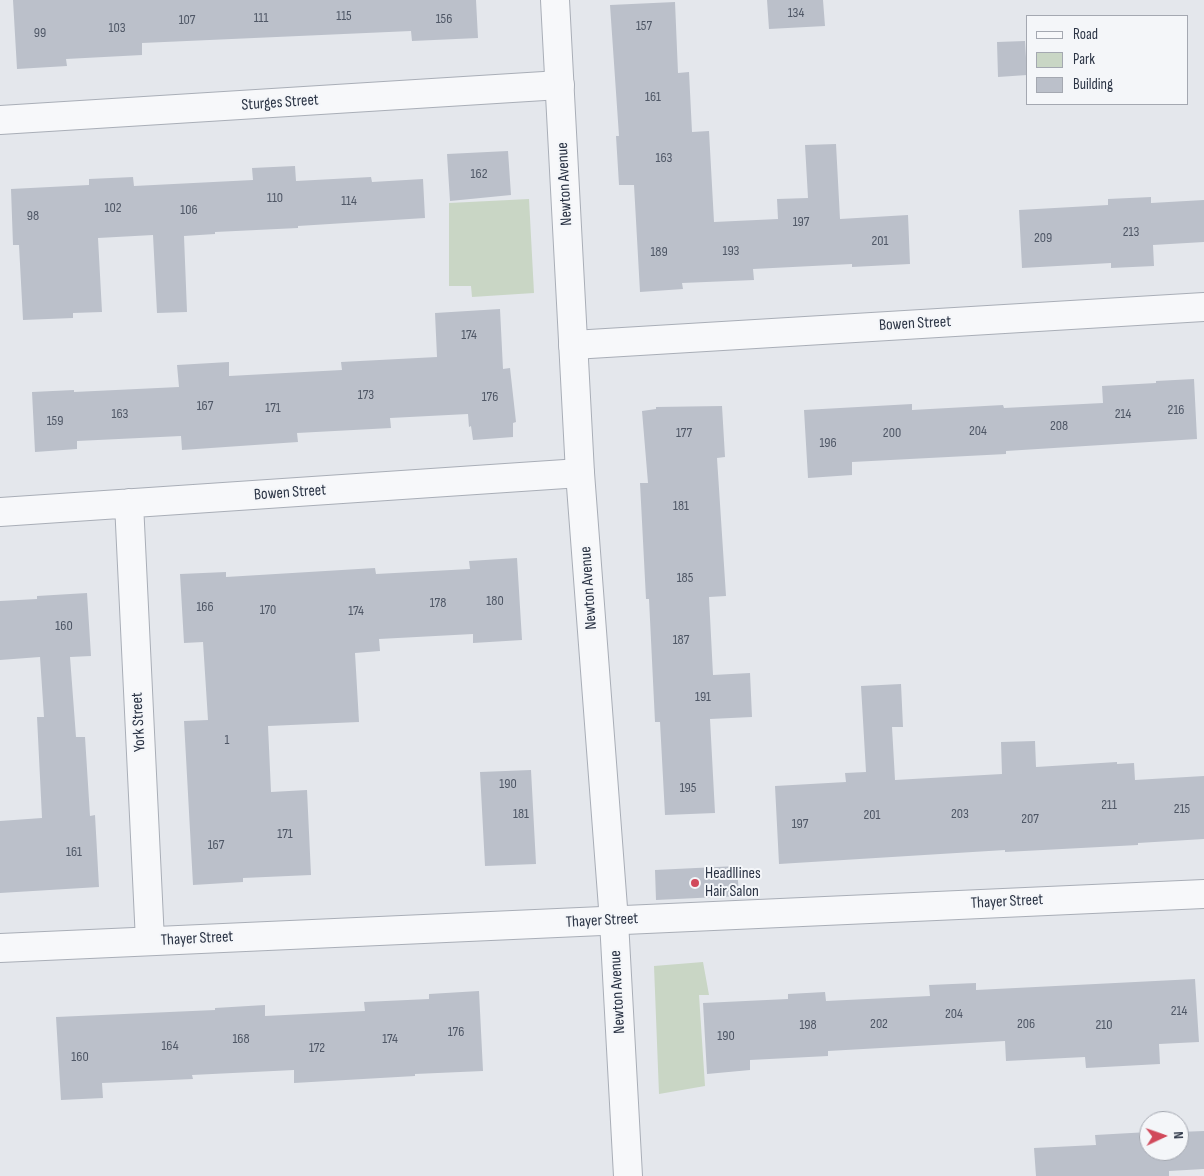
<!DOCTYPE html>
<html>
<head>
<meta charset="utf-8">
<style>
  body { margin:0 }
  #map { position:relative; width:1204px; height:1176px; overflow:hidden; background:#e4e7ec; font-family:"Sofia Sans Condensed",sans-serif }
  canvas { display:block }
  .legend { position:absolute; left:1026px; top:15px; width:162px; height:90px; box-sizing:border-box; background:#f4f6f9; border:1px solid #a4a8b1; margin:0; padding:6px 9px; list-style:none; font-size:15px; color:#2b3445 }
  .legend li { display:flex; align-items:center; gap:10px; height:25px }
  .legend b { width:25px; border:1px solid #a4a8b1 }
  .north { position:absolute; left:1139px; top:1111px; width:50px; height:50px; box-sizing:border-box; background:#f4f6f9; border:1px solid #a4a8b1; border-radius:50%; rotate:87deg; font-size:14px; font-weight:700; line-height:20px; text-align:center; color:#2b3445 }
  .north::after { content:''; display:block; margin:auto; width:18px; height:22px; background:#d1495b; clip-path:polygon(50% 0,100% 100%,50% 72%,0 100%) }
</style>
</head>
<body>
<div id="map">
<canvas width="1204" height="1176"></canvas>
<ul class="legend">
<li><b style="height:6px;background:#f7f8fa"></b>Road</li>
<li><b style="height:14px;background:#c9d6c5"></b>Park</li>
<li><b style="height:14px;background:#bbc0ca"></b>Building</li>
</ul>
<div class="north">N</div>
</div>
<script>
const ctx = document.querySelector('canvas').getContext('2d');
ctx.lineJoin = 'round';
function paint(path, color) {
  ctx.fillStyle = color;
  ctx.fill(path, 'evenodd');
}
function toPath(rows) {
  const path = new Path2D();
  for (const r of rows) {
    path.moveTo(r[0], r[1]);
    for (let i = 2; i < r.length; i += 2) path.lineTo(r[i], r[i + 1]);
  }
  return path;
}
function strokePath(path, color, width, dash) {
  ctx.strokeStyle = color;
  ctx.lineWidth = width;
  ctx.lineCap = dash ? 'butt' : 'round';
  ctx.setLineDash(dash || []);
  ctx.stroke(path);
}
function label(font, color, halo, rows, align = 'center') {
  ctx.font = font + ' "Sofia Sans Condensed",sans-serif';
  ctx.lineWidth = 4;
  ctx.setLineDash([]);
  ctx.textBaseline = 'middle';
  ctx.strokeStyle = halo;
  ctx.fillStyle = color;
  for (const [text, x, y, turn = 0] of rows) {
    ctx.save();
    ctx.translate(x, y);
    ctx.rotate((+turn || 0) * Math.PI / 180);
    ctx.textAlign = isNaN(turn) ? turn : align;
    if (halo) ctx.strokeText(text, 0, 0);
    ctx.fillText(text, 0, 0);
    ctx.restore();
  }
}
paint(toPath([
  [529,199,534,293,472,297,471,286,449,286,449,203],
  [703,962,709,995,699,995,705,1086,659,1094,654,966]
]), '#c9d6c5');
paint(toPath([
  [13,0,476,0,478,38,412,41,411,31,142,43,142,55,66,59,67,66,17,69],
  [767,0,823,0,825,26,769,29],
  [675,2,678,73,689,72,692,132,709,131,714,222,778,219,777,199,808,198,805,145,836,144,840,219,908,215,910,264,852,267,852,264,753,269,754,280,682,283,683,289,640,292,634,185,619,185,616,136,619,136,610,5],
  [1025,41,1027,75,998,77,997,42],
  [508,151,511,195,450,201,447,154],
  [295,166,296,181,371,177,372,182,423,179,425,218,298,226,298,228,215,232,215,234,184,236,187,312,157,313,153,235,98,238,102,312,73,313,73,318,23,320,19,245,13,245,11,189,89,185,89,179,133,177,134,186,253,180,252,168],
  [1151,197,1151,203,1204,200,1204,242,1153,245,1154,266,1111,268,1111,263,1022,268,1019,210,1108,205,1108,199],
  [500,309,503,369,510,368,516,422,513,423,513,437,473,440,471,426,469,427,468,414,390,418,391,428,297,433,298,442,182,450,181,436,77,441,77,449,35,452,32,392,74,390,74,392,179,387,177,365,229,362,229,376,342,370,341,362,437,357,435,313],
  [1194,379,1197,439,1006,451,1006,454,852,462,852,475,808,478,804,410,912,404,912,410,1003,405,1004,408,1103,403,1102,386,1156,383,1156,381],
  [722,406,725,457,717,458,726,596,709,597,713,675,750,673,752,717,710,719,715,813,665,815,660,722,655,722,649,599,646,599,640,483,648,483,642,411,656,409,656,407],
  [517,558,522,640,473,643,473,634,379,639,380,651,355,653,359,722,268,726,271,792,307,790,311,875,243,878,243,882,193,885,184,721,208,720,203,642,184,643,180,574,226,572,226,577,375,568,376,574,470,569,469,561],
  [87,593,91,656,70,657,76,737,85,737,90,816,95,815,99,887,0,893,0,821,42,818,37,717,44,717,40,657,0,660,0,601,37,599,37,596],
  [901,684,903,727,892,727,895,780,1002,774,1001,742,1035,741,1036,767,1117,762,1117,764,1134,763,1135,780,1204,776,1204,839,1138,843,1138,845,1005,852,1005,850,779,864,775,786,846,782,845,773,866,772,861,686],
  [531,770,536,864,485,866,480,772],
  [737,866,739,896,656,900,655,870],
  [1195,979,1199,1042,1159,1044,1160,1064,1086,1068,1085,1057,1006,1061,1005,1041,828,1051,828,1056,750,1060,750,1070,707,1074,703,1003,788,999,788,994,825,992,826,1001,930,996,929,985,976,983,976,990],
  [479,991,483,1071,415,1074,415,1076,294,1083,294,1070,192,1075,193,1079,102,1083,103,1098,61,1100,56,1017,215,1010,215,1008,265,1005,265,1016,365,1011,364,1002,429,999,429,994],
  [1204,1131,1204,1169,1169,1171,1169,1176,1036,1176,1034,1148,1096,1145,1095,1135,1149,1132,1149,1151,1179,1151,1179,1132]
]), '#bbc0ca');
const minor = toPath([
  [0,120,560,85],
  [573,345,1204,307],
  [129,503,150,941],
  [0,512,580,473],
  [0,948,1204,894]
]);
const tertiary = toPath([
  [555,0,580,473,614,921,628,1176]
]);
strokePath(minor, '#a9aeb7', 30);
strokePath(tertiary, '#a9aeb7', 30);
strokePath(minor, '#f7f8fa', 28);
strokePath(tertiary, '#f7f8fa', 28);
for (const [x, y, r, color] of [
  [695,883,5,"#d1495b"]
]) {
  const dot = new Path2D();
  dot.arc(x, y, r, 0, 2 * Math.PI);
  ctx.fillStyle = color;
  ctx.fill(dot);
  strokePath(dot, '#f4f6f9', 2);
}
label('14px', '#4f5766', null, [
  ["134",796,13],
  ["115",344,16],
  ["111",261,18],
  ["156",444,19],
  ["107",187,20],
  ["157",644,26],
  ["103",117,28],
  ["99",40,33],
  ["161",653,97],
  ["163",664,158],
  ["162",479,174],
  ["110",275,198],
  ["114",349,201],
  ["102",113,208],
  ["106",189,210],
  ["98",33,216],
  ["197",801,222],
  ["213",1131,232],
  ["209",1043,238],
  ["201",880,241],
  ["193",731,251],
  ["189",659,252],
  ["174",469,335],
  ["173",366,395],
  ["176",490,397],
  ["167",205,406],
  ["171",273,408],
  ["216",1176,410],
  ["163",120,414],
  ["214",1123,414],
  ["159",55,421],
  ["208",1059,426],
  ["204",978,431],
  ["177",684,433],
  ["200",892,433],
  ["196",828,443],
  ["181",681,506],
  ["185",685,578],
  ["180",495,601],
  ["178",438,603],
  ["166",205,607],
  ["170",268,610],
  ["174",356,611],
  ["160",64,626],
  ["187",681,640],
  ["191",703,697],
  ["1",227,740],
  ["190",508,784],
  ["195",688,788],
  ["211",1109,805],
  ["215",1182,809],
  ["181",521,814],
  ["203",960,814],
  ["201",872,815],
  ["207",1030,819],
  ["197",800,824],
  ["171",285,834],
  ["167",216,845],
  ["161",74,852],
  ["214",1179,1011],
  ["204",954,1014],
  ["202",879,1024],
  ["206",1026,1024],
  ["198",808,1025],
  ["210",1104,1025],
  ["176",456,1032],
  ["190",726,1036],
  ["168",241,1039],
  ["174",390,1039],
  ["164",170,1046],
  ["172",317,1048],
  ["160",80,1057]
]);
label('16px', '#2b3445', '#f4f6f9', [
  ["Sturges Street",280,103,-4],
  ["Newton Avenue",565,184,-93],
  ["Bowen Street",915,324,-3],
  ["Bowen Street",290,493,-4],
  ["Newton Avenue",589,588,-94],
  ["York Street",139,722,-93],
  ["Thayer Street",1007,902,-3],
  ["Thayer Street",602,921,-3],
  ["Thayer Street",197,939,-3],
  ["Newton Avenue",618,992,-93]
]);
label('16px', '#2b3445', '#f4f6f9', [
  ["Headllines",705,874],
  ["Hair Salon",705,892]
], 'left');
</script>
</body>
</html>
